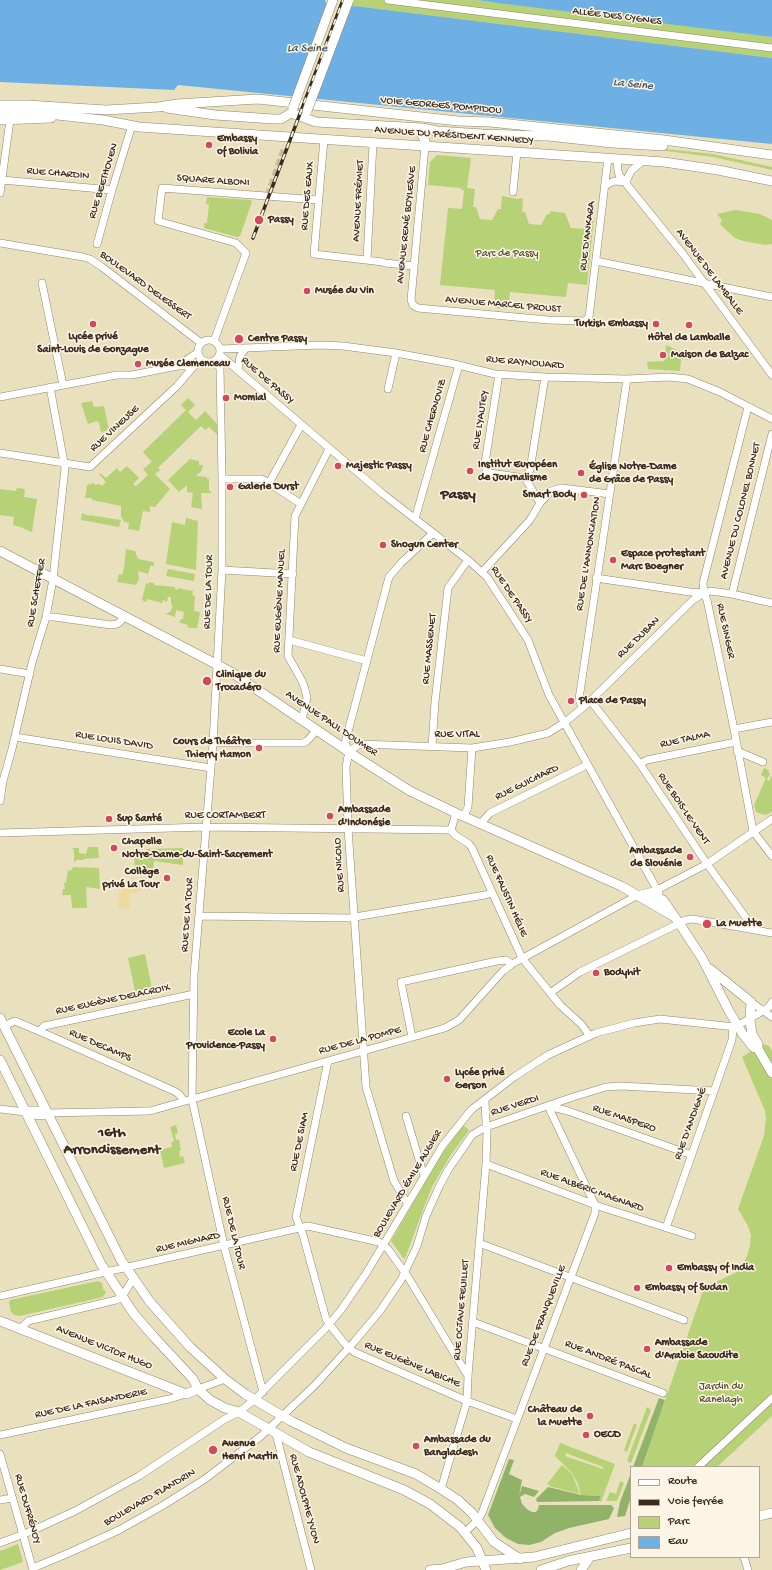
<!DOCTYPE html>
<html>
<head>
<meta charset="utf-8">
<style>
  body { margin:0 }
  #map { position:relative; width:772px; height:1570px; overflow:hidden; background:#e9e1bd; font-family:"Gochi Hand",sans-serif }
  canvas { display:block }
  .legend { position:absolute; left:630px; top:1466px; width:130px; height:92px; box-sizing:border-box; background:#fcf5e5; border:1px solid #afa495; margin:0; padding:5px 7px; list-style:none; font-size:12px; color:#3b2a1e }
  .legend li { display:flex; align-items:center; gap:8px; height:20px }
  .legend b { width:20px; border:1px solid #afa495 }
</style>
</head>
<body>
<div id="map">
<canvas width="772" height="1570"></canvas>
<ul class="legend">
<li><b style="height:5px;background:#fff"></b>Route</li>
<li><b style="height:5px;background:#3b2a1e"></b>Voie ferrée</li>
<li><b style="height:11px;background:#b6d176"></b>Parc</li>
<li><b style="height:11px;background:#6eb0e3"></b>Eau</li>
</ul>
</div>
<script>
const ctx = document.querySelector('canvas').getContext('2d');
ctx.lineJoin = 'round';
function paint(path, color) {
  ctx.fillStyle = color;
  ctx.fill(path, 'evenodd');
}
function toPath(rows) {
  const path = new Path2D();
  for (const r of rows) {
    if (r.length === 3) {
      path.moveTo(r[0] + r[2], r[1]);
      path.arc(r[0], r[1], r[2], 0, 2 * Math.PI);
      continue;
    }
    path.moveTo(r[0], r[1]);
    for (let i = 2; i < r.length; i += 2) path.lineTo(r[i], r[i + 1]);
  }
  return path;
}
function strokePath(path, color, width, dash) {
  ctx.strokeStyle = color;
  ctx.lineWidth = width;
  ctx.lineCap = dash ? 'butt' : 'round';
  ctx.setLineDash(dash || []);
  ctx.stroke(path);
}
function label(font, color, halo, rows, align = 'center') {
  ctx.font = font + ' "Gochi Hand",sans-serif';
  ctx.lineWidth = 3;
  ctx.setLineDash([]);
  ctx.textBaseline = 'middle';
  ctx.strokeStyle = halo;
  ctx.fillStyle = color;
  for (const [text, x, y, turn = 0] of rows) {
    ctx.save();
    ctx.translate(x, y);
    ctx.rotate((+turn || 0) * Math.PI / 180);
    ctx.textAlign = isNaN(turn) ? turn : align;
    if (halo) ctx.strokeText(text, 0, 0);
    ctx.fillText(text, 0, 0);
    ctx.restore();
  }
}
paint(toPath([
  [354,0,477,0,772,37,772,58,355,6,351,7],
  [666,149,713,154,772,167,772,170,713,157,666,151],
  [437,155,471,158,467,188,475,189,473,207,476,207,480,219,492,220,498,209,501,209,502,196,518,199,523,198,522,212,525,212,529,224,541,225,547,214,550,214,550,211,565,213,571,228,583,229,590,218,594,218,587,285,568,283,566,297,510,292,508,309,494,308,495,290,440,285,448,208,462,209,464,191,460,188,428,185,430,162],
  [207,197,251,200,252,202,240,236,237,237,204,228,204,223,207,223,209,205,206,204],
  [735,210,760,214,772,220,772,244,765,245,743,241,735,238,725,229,720,224,722,220,717,214],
  [666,345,690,356,690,360,681,359,680,371,648,369,647,362,664,361],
  [188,398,195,405,188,412,196,420,205,411,217,424,218,435,209,427,205,430,201,426,158,468,160,470,155,474,170,489,155,507,150,506,150,512,143,511,139,531,128,529,129,523,124,522,121,516,121,506,92,500,92,498,85,498,87,485,94,483,95,485,99,484,102,486,106,482,99,474,100,473,106,478,117,468,120,472,127,466,139,478,133,484,136,486,148,475,143,469,152,462,143,452,186,410,181,405],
  [92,401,94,407,104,406,109,430,101,432,99,423,97,421,88,424,81,403],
  [190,459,199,461,199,465,203,465,202,470,196,476,207,477,207,479,209,479,209,491,211,491,211,493,201,493,202,509,191,507,193,493,187,492,187,485,179,492,168,480],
  [17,488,25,489,24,497,37,499,32,532,24,529,24,528,13,525,14,517,0,515,0,489,16,491],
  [82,513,89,516,89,515,121,520,119,527,81,520],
  [186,518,198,521,196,570,166,564,172,522,185,525],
  [126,549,135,551,138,559,154,562,154,566,151,565,148,574,138,571,139,579,136,585,117,582,119,574,122,575,124,568],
  [168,569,195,574,194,581,166,576],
  [149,582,154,583,154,585,175,587,175,589,178,590,178,588,193,591,192,595,195,596,194,611,200,612,197,628,189,628,186,624,179,623,181,619,183,619,184,612,176,610,175,617,166,614,171,611,173,606,171,604,171,597,168,597,167,602,163,600,162,603,148,599,146,602,142,600,146,583,149,584],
  [764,768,769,770,768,772,770,773,767,780,769,781,772,775,772,812,765,815,756,812,754,805,766,778,761,775],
  [88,847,98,847,99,858,83,859,83,860,77,860,74,862,74,850,72,848,79,848,79,853,86,854],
  [183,848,183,865,154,861,153,871,135,869,134,852,146,852,147,849],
  [73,867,99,868,100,889,86,887,87,908,72,908,71,895,62,895,63,889,65,889,64,883,66,883,68,870,71,871],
  [145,954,152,988,135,991,128,958],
  [763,1044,769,1046,772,1051,772,1416,717,1467,642,1467,705,1285,714,1283,735,1273,743,1265,747,1256,750,1246,751,1235,748,1226,738,1209,764,1136,766,1119,765,1111,742,1057],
  [176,1125,178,1133,175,1134,176,1140,179,1139,181,1150,179,1151,180,1157,183,1156,185,1163,164,1168,160,1150,172,1147,171,1142,174,1141,170,1127],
  [463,1125,469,1130,450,1156,432,1187,424,1207,406,1256,404,1259,391,1241,440,1157],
  [98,1281,102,1283,103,1289,106,1292,103,1297,20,1316,14,1315,11,1312,9,1303,10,1300],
  [647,1407,651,1410,631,1463,627,1461],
  [634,1423,637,1425,627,1452,624,1450],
  [560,1443,615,1464,601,1502,599,1501,599,1496,581,1495,578,1484,572,1473,555,1456],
  [566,1453,603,1467,603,1469,565,1456],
  [562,1465,572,1474,580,1494,549,1486,550,1485,547,1484],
  [620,1481,624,1483,617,1501,606,1501,610,1492,616,1494],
  [18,1544,23,1562,0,1570,0,1551]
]), '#b6d176');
paint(toPath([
  [659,1398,665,1400,642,1467,633,1467],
  [509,1459,514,1460,509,1474,522,1480,519,1496,522,1486,539,1491,534,1497,525,1494,520,1497,522,1504,528,1510,532,1512,536,1512,538,1509,539,1505,611,1505,614,1508,609,1519,569,1528,555,1533,541,1542,529,1545,518,1544,506,1538,495,1528,488,1515],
  [631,1473,631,1497,625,1516,617,1517,620,1502],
  [548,1487,581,1495,600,1496,599,1501,537,1502,536,1499]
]), '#90b367');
paint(toPath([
  [122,882,142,882,140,891,138,893,130,893,130,909,118,908,119,893,122,892]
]), '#eeda9e');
paint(toPath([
  [0,0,325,0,326,3,351,7,355,6,772,58,772,144,178,85,174,90,0,82],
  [477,0,772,0,772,37,498,3]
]), '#6eb0e3');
paint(toPath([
  [328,1,329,3,352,5,316,100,292,98]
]), '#e9e1bd');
strokePath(toPath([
  [268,196,284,150]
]), '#c6bc9d', 7, [7, 3.5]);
const minor = toPath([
  [388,0,772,48],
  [324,139,314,254,383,262],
  [425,146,411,300,413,305,418,308,548,320,585,321,589,317,608,158],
  [617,159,618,171,619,175,683,254,772,375],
  [2,180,112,190],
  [605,186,614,181,626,182,631,171,644,160],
  [513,192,517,152],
  [0,193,10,120],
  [0,243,83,257,90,259,102,267,201,343],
  [97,244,112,190,132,125],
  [367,260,373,143],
  [596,261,772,297],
  [385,263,414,266],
  [42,283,63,385],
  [209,351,11],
  [214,341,246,253,236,243,158,221,162,188,318,200],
  [220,349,321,345,343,346,396,353,450,363,495,374,545,377,627,379,669,377,688,379,720,392,772,419],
  [220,355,383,494,468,560,487,577,528,640,549,695,659,893],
  [215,361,220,368,222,479,222,570,213,743,194,975,192,1099,224,1246,263,1392],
  [178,366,198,352],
  [238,370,240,356,246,348],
  [499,374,485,463,486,470,490,473,525,478,540,503],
  [388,389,396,353],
  [0,397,117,375,132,375,178,366,194,366],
  [748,407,703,583,704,593,707,600,734,729,753,831,772,856],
  [0,453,90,467,177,386,194,366,202,360],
  [525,478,530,470,545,377],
  [222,479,262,479,269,483,301,425],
  [269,483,301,504],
  [415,519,459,365],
  [222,570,293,574],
  [482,572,530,520,540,503,551,491,562,488,610,494],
  [596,578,690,592,704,593,711,591,732,594,772,603],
  [732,594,772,434],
  [46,617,54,617,111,625,117,624,121,621,123,616],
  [289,640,367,661],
  [0,669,30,674],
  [590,700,640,764,707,864,755,930],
  [582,708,579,699,627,379],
  [302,720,307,698,305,689,302,681,288,656,295,516,329,449],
  [734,729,772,722],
  [15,737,211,768],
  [213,743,303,743,307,741,317,730],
  [432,746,435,702,448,588,468,560],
  [349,751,360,744,472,748,510,742,548,733,564,723,586,705,693,600,704,593],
  [737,751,763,762],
  [640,764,647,760,736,742],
  [0,801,3,781,12,749,32,663,46,617,53,579,65,468,50,387],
  [456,813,451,830,455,835,469,844,472,848,522,958,560,1005,581,1024,590,1036],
  [464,816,468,807,472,748],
  [480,824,490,813,587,765],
  [0,833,206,827,451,830],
  [199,916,349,918,485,895,492,893],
  [550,993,580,972,686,920,693,919,772,933],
  [751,1002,772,1017],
  [4,1026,15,1021,48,1035,174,1091,179,1094,184,1101],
  [40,1031,44,1026,49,1025,194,994],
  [412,1037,401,982,497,961,506,960,512,964],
  [328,1061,296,1217,303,1235,326,1319,333,1329,345,1344,354,1352,467,1401,517,1419],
  [485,1101,486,1123],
  [548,1106,568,1111,692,1155],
  [0,1109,25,1112,31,1115,44,1116,47,1113],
  [25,1112,29,1110,41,1110,47,1113,150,1111,445,1028,459,1020,502,972,512,964,638,895,657,890,707,864,772,819],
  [406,1116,424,1176],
  [489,1126,573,1097,606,1087,621,1086,714,1091],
  [486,1164,601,1207,692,1236],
  [407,1203,394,1181,366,1087,348,828,346,767,349,751,345,743,389,577,401,563,433,533],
  [666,1228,732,1040,733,1027],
  [479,1243,684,1320],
  [0,1296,308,1226,379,1242,388,1249,408,1277,468,1376],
  [473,1322,663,1393],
  [20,1329,28,1321,116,1300,122,1297,133,1279],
  [198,1389,225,1379],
  [276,1434,311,1570],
  [0,1435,169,1399,186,1394],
  [0,1454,33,1570],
  [698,1467,772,1398],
  [441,1489,467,1401,468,1376,486,1164,487,1130],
  [0,1500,12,1498],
  [465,1532,477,1521,482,1513,595,1213,595,1205,548,1106],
  [0,1543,29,1532,75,1511,139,1476,225,1419,239,1412,254,1400,325,1329,341,1310,367,1272,443,1145,471,1110,514,1077,548,1055,596,1033,634,1023,660,1019,735,1027,763,1011,769,1007,772,1002],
  [744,1557,748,1570],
  [33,1568,71,1552,119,1530,162,1506,205,1479,261,1436,315,1385,354,1342,380,1311,401,1280,417,1246,426,1216,439,1187,448,1170,472,1135,482,1129]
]);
const major = toPath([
  [307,70,333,0],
  [0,105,27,105,106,110,158,107,177,104,258,99,458,121,490,122,664,140,772,155],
  [167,108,215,115,273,119,281,119,291,113],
  [0,111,39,113,103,120,139,127,664,162,718,170,772,181],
  [291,113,316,122,422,128,437,131,482,134,544,136],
  [0,120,51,118],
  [412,128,421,133,425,141,425,146],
  [539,135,612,143,663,146],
  [0,551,231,672,358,758,410,791,456,813,621,886,675,917],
  [638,895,652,895,663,900,679,923,702,958,729,1011,742,1033,753,1047,758,1049],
  [710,969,751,1002,750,1021,752,1034,758,1044,758,1049,772,1073],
  [0,1018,121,1260,150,1302,190,1347,225,1379,245,1394,291,1421,346,1448,416,1474,441,1489,458,1500,472,1513,494,1542,520,1559],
  [0,1060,101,1264,134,1314,154,1337,193,1379,198,1389,210,1400,225,1408,239,1412,309,1452,404,1490,430,1504,460,1527,477,1548,486,1570],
  [0,1321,186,1394,198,1389],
  [759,1516,772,1513],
  [430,1570,442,1569,466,1562,534,1557,631,1533],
  [541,1570,568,1561,631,1548],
  [581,1570,590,1557]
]);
strokePath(minor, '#92866e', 8);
strokePath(major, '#92866e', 10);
strokePath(minor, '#fff', 7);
strokePath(major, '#fff', 9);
const rail = toPath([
  [253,238,343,0]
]);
strokePath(rail, '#3b2a1e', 3.5);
strokePath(rail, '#fcf5e5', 2, [6]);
const majorBridge = toPath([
  [293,108,307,70],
  [307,111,349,0]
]);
strokePath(majorBridge, '#92866e', 10, []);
strokePath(majorBridge, '#fff', 9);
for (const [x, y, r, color] of [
  [209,145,4,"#d1495b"],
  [259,220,5,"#d1495b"],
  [307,291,4,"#d1495b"],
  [93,324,4,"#d1495b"],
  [656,324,4,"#d1495b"],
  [689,325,4,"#d1495b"],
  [239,339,5,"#d1495b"],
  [663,355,4,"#d1495b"],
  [138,364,4,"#d1495b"],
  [226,398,4,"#d1495b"],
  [338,466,4,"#d1495b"],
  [470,471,4,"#d1495b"],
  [581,473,4,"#d1495b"],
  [230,487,4,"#d1495b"],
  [584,495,4,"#d1495b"],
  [383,545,4,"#d1495b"],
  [613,560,4,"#d1495b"],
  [207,681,5,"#d1495b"],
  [571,701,4,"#d1495b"],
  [259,748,4,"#d1495b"],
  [330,816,4,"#d1495b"],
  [109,819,4,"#d1495b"],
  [114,848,4,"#d1495b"],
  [690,857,4,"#d1495b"],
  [167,878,4,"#d1495b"],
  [707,924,5,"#d1495b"],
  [596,973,4,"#d1495b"],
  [273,1039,4,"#d1495b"],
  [447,1079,4,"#d1495b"],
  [669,1268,4,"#d1495b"],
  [637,1288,4,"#d1495b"],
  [647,1349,4,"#d1495b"],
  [590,1416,4,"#d1495b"],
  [586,1435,4,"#d1495b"],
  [416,1446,4,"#d1495b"],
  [213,1450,5,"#d1495b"]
]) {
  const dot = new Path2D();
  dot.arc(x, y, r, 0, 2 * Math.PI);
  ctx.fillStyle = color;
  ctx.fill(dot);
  strokePath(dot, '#fcf5e5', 1.5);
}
label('11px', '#3b2a1e', '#fcf5e5', [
  ["ALLÉE DES CYGNES",617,17,7],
  ["VOIE GEORGES POMPIDOU",441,106,5],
  ["AVENUE DU PRÉSIDENT KENNEDY",454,136,4],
  ["RUE CHARDIN",58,174,5],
  ["RUE BEETHOVEN",104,181,-73],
  ["SQUARE ALBONI",213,181,4],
  ["RUE DES EAUX",308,196,-85],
  ["AVENUE FRÉMIET",359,201,-87],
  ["AVENUE RENÉ BOYLESVE",407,225,-84],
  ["RUE D'ANKARA",588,236,-83],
  ["AVENUE DE LAMBALLE",709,272,53],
  ["BOULEVARD DELESSERT",145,286,36],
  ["AVENUE MARCEL PROUST",503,305,5],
  ["RUE RAYNOUARD",525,363,5],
  ["RUE DE PASSY",267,381,41],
  ["RUE CHERNOVIZ",433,416,-74],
  ["RUE LYAUTEY",481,420,-81],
  ["RUE VINEUSE",115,429,-43],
  ["AVENUE DU COLONEL BONNET",741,511,-76],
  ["RUE DE L'ANNONCIATION",589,554,-81],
  ["RUE DE LA TOUR",209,592,-88],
  ["RUE SCHEFFER",37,593,-80],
  ["RUE DE PASSY",511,595,56],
  ["RUE EUGÈNE MANUEL",280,601,-87],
  ["RUE SINGER",725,631,78],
  ["RUE DUBAN",639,638,-44],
  ["RUE MASSENET",430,649,-84],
  ["AVENUE PAUL DOUMER",331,724,34],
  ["RUE VITAL",457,735],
  ["RUE TALMA",685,740,-12],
  ["RUE LOUIS DAVID",114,741,9],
  ["RUE GUICHARD",527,783,-26],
  ["RUE BOIS-LE-VENT",683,809,56],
  ["RUE CORTAMBERT",225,816],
  ["RUE NICOLO",340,865,-94],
  ["RUE FAUSTIN HÉLIE",506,896,66],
  ["RUE DE LA TOUR",188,915,-86],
  ["RUE EUGÈNE DELACROIX",113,1000,-12],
  ["RUE DE LA POMPE",360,1041,-15],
  ["RUE DECAMPS",100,1046,24],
  ["RUE VERDI",515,1106,-18],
  ["RUE MASPERO",624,1119,19],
  ["RUE D'ANDIGNÉ",691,1124,-70],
  ["RUE DE SIAM",300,1142,-78],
  ["BOULEVARD ÉMILE AUGIER",408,1184,-59],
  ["RUE ALBÉRIC MAGNARD",592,1191,20],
  ["RUE DE LA TOUR",233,1233,77],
  ["RUE MIGNARD",188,1243,-13],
  ["RUE OCTAVE FEUILLET",462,1310,-85],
  ["RUE DE FRANQUEVILLE",544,1316,-69],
  ["AVENUE VICTOR HUGO",104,1348,22],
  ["RUE ANDRÉ PASCAL",608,1360,21],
  ["RUE EUGÈNE LABICHE",412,1365,23],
  ["RUE DE LA FAISANDERIE",91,1404,-12],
  ["BOULEVARD FLANDRIN",150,1498,-30],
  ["RUE ADOLPHE YVON",304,1499,75],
  ["RUE DUFRÉNOY",27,1509,74]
]);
label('bold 11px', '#3b2a1e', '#fcf5e5', [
  ["Embassy",217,139],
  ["of Bolivia",217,152],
  ["Passy",268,220],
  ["Musée du Vin",315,291],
  ["Turkish Embassy",648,324,"right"],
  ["Lycée privé",93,337,"center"],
  ["Saint-Louis de Gonzague",93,350,"center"],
  ["Hôtel de Lamballe",689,338,"center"],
  ["Centre Passy",248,339],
  ["Maison de Balzac",671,355],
  ["Musée Clemenceau",146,364],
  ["Momial",234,398],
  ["Institut Européen",478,465],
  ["de Journalisme",478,478],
  ["Majestic Passy",346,466],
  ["Église Notre-Dame",589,467],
  ["de Grâce de Passy",589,480],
  ["Galerie Durst",238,487],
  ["Smart Body",576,495,"right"],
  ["Shogun Center",391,545],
  ["Espace protestant",621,554],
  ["Marc Boegner",621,567],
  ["Clinique du",216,675],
  ["Trocadéro",216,688],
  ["Place de Passy",579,701],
  ["Cours de Théâtre",251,742,"right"],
  ["Thierry Hamon",251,755,"right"],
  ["Ambassade",338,810],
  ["d'Indonésie",338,823],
  ["Sup Santé",117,819],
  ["Chapelle",122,842],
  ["Notre-Dame-du-Saint-Sacrement",122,855],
  ["Ambassade",682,851,"right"],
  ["de Slovénie",682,864,"right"],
  ["Collège",159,872,"right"],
  ["privé La Tour",159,885,"right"],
  ["La Muette",716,924],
  ["Bodyhit",604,973],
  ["Ecole La",265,1033,"right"],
  ["Providence-Passy",265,1046,"right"],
  ["Lycée privé",455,1073],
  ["Gerson",455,1086],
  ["Embassy of India",677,1268],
  ["Embassy of Sudan",645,1288],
  ["Ambassade",655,1343],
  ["d'Arabie Saoudite",655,1356],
  ["Château de",582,1410,"right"],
  ["la Muette",582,1423,"right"],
  ["OECD",594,1435],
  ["Ambassade du",424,1440],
  ["Bangladesh",424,1453],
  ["Avenue",222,1444],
  ["Henri Martin",222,1457]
], 'left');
label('11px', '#5a5434', '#fcf5e5', [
  ["Parc de Passy",507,254],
  ["Jardin du",721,1387],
  ["Ranelagh",721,1400]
]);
label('italic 12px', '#4d5963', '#fcf5e5', [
  ["La Seine",307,49],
  ["La Seine",633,85,6]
]);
label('bold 15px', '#3b2a1e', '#fcf5e5', [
  ["Passy",458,496],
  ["16th",112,1134],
  ["Arrondissement",112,1151]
]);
</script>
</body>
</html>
